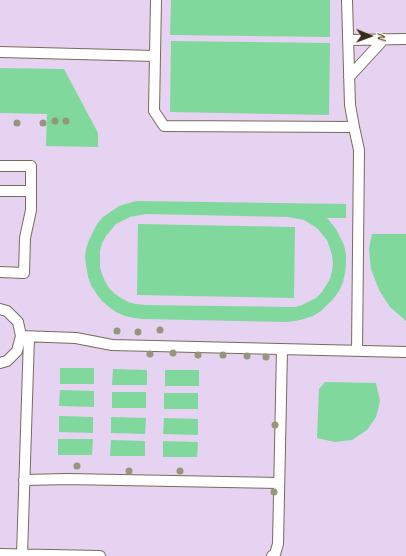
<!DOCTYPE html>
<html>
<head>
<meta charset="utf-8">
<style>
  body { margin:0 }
  #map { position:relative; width:406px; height:556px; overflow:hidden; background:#f0e5c7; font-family:Caveat,sans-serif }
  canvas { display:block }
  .north { position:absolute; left:350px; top:16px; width:40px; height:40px; -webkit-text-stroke:3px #fcf5e5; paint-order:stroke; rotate:91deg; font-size:11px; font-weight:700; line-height:16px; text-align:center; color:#3b2a1e }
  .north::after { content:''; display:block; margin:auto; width:14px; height:18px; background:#3b2a1e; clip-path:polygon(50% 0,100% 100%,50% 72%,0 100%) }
</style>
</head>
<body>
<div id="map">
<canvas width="406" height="556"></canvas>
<div class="north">N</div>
</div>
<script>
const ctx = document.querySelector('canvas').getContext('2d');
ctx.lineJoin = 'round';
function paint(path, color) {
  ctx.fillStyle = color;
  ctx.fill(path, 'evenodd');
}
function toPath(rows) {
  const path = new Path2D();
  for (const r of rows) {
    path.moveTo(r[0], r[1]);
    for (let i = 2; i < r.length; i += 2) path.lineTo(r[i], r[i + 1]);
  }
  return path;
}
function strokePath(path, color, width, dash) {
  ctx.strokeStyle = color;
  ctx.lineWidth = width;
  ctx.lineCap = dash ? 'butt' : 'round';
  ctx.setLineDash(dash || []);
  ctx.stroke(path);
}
paint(toPath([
  [0,0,406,0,406,556,0,556]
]), '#e5d3f1');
paint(toPath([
  [171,0,330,0,330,37,170,35],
  [171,41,330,43,329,115,170,112],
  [0,68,64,69,98,133,98,147,46,146,47,114,0,113],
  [136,201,346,204,346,218,327,218,336,229,344,245,346,255,346,264,345,273,343,282,339,291,334,298,321,311,313,316,304,319,295,321,286,322,143,319,134,318,125,316,116,312,109,307,102,301,96,293,91,285,88,277,85,258,86,249,89,240,97,224,103,217,119,206],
  [146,214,288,217,304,220,317,228,327,240,330,248,332,255,333,263,332,271,330,279,322,292,316,298,302,305,295,307,144,305,136,304,128,302,121,298,115,294,109,288,105,281,102,274,100,267,100,251,102,243,106,236,116,224,130,217],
  [138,224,295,227,294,298,137,295],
  [372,234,406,234,406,321,390,307,379,290,371,269,369,249],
  [60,368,94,368,94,384,60,384],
  [113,369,147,370,147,385,112,385],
  [165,370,199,370,199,386,165,386],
  [325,382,376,383,380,401,376,417,367,430,352,440,335,442,317,438,319,389],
  [60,390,94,391,94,407,59,406],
  [112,392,146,392,146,408,112,408],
  [164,393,198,393,198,409,164,409],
  [59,416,93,417,93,433,59,432],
  [111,417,146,418,145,434,111,433],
  [164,418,198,419,198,435,163,434],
  [58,439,93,439,92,455,58,455],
  [111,440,145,441,145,456,110,456],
  [163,441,198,442,197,457,163,457]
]), '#80d89d');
const minor = toPath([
  [156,0,154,111,164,126,354,127,350,105,347,0],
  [348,40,406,39],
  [0,52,155,56],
  [349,77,384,39],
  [354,127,359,150,357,351],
  [0,166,31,166,31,210,25,238,24,273,0,272],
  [0,191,31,191],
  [0,309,7,311,18,322,21,336,17,351,7,361,0,363],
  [21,336,76,338,112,345,406,352],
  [24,480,67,479,279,483],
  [0,554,100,556],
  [22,555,29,337],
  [272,556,275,554,278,544,282,349]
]);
strokePath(minor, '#7a6b59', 12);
strokePath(minor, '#fff', 10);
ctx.fillStyle = '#96967c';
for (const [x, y] of [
  [55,121],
  [66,121],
  [17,123],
  [43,123],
  [160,330],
  [117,331],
  [138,332],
  [173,353],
  [150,354],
  [198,355],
  [223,355],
  [247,356],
  [266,357],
  [275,425],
  [77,466],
  [129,471],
  [180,471],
  [274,492]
]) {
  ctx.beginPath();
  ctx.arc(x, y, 3.5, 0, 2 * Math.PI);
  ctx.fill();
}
</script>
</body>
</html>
